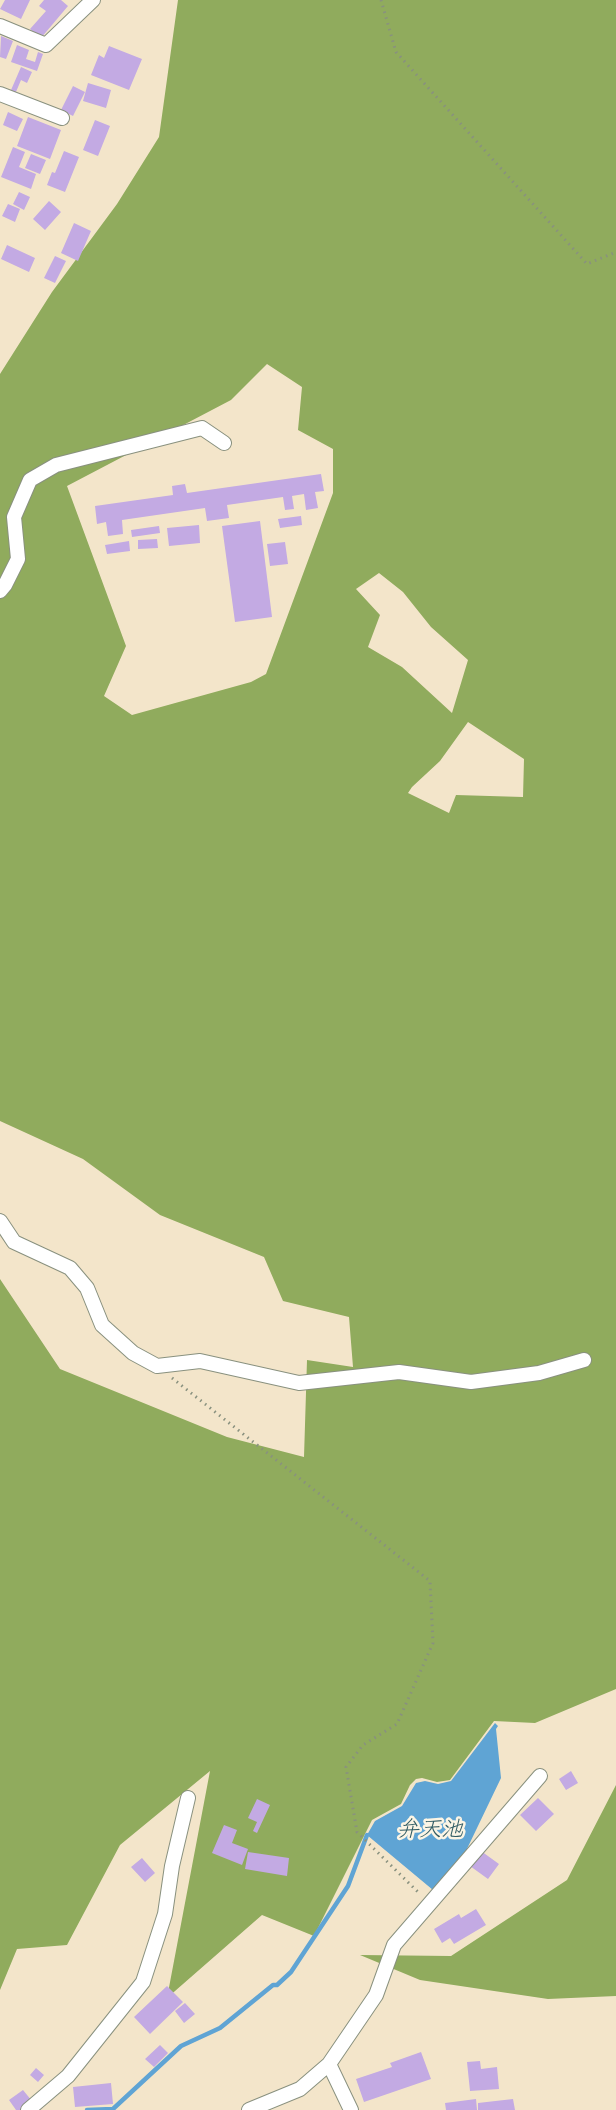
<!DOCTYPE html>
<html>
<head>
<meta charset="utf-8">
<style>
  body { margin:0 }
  canvas { display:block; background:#f3e5ca }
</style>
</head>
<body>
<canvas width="616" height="2110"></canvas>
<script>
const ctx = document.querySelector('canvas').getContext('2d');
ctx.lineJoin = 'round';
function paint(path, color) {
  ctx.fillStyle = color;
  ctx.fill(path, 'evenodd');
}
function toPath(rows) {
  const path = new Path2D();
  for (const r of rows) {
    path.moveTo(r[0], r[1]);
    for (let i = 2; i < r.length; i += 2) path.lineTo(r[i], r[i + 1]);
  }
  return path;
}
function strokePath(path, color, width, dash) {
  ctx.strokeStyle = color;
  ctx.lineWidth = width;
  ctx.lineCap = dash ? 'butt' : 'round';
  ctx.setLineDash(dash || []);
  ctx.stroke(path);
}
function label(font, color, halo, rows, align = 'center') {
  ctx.font = font + ' Dekko,"Klee One",sans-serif';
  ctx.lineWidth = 5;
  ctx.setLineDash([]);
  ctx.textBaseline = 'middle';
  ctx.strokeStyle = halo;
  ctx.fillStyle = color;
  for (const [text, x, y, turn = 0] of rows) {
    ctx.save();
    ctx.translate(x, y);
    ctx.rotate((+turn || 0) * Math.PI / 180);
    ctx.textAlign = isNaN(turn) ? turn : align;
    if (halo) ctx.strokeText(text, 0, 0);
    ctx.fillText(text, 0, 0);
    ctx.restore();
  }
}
paint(toPath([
  [178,0,616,0,616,1689,535,1723,494,1721,450,1780,437,1782,422,1778,416,1779,410,1785,401,1804,372,1820,314,1936,262,1915,167,1998,210,1771,120,1845,67,1945,17,1949,0,1990,0,1279,60,1369,227,1437,304,1457,307,1360,353,1367,349,1317,283,1301,264,1257,160,1215,83,1159,0,1121,0,374,52,292,117,204,159,137],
  [267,364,302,387,298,430,333,449,333,493,266,674,251,682,132,715,104,696,126,646,67,486,231,400],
  [379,573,403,592,431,627,468,660,452,713,402,667,368,647,380,615,356,589],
  [468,722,524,759,523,797,456,795,449,813,408,793,412,787,440,761],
  [616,1785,616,1996,548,1999,420,1980,360,1955,451,1956,567,1880]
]), '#90ab5d');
paint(toPath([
  [495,1723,498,1726,496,1729,501,1778,465,1853,433,1890,367,1835,375,1821,402,1806,416,1783,425,1781,438,1784,451,1781]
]), '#5fa4d4');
strokePath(toPath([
  [87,2110,113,2109,181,2046,220,2028,273,1985,277,1985,291,1972,348,1886,367,1835]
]), '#5fa4d4', 4.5);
paint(toPath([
  [5,0,30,0,21,19,0,9],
  [44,0,61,0,68,6,41,38,30,29,46,11,39,6],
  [1,36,13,41,6,59,0,57],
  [17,45,29,50,26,59,35,62,38,52,43,54,37,71,11,62],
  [109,46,142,59,129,90,91,75,99,55,104,58],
  [21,67,32,72,27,83,21,80,13,99,8,97],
  [88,83,111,90,106,108,83,101],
  [73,86,85,92,73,116,61,110],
  [8,112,23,119,17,131,3,125],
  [28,117,61,130,50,159,17,146],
  [95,120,110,126,98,156,83,150],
  [13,147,25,152,19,167,36,174,31,189,1,177],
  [64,151,79,157,65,192,47,185,52,172,55,173],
  [31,154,46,160,40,174,25,168],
  [19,192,30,197,24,210,13,204],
  [49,201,61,212,45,230,33,219],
  [8,204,20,209,15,222,2,216],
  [74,223,91,231,78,261,61,253],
  [7,245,35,258,29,272,1,259],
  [55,256,66,261,55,283,44,278],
  [321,474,324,491,315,492,318,508,306,510,304,494,292,496,294,509,285,510,283,497,227,505,229,518,207,521,205,508,122,520,123,534,108,536,106,522,97,524,95,506,173,495,172,486,185,484,187,493],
  [301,516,302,525,280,528,278,519],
  [260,521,272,617,235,622,222,526],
  [199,525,200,543,169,546,167,528],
  [159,526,160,533,132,537,131,530],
  [157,539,158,548,138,549,138,540],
  [129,541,130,551,107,554,105,545],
  [285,542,288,564,270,566,267,544],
  [571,1771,578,1783,566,1790,559,1779],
  [538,1798,554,1814,536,1831,520,1815],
  [257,1799,270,1805,257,1833,253,1831,257,1822,248,1818],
  [224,1825,237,1830,232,1843,248,1849,242,1865,212,1853],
  [481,1851,499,1864,488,1879,470,1866],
  [248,1852,289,1858,287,1876,245,1869],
  [142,1858,155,1873,145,1882,131,1867],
  [476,1909,486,1925,454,1944,450,1938,442,1943,434,1929,459,1914,461,1918],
  [167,1986,183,2002,150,2034,134,2017],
  [185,2003,195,2014,184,2023,175,2011],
  [160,2045,168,2053,154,2067,145,2059],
  [421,2052,431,2079,364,2102,356,2079,392,2067,390,2063],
  [480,2061,481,2069,497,2067,499,2089,470,2091,467,2062],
  [36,2068,44,2075,38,2082,30,2075],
  [111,2083,113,2104,75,2107,73,2087],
  [23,2090,36,2106,31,2110,16,2110,9,2100],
  [476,2099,477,2110,446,2110,445,2103],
  [513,2099,515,2110,478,2110,478,2103]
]), '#c3aae3');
const street = toPath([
  [0,26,46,45,93,0],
  [0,94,62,118],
  [0,591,5,585,18,559,14,517,30,480,56,465,202,428,224,443],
  [0,1221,14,1242,70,1268,87,1288,102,1325,133,1353,157,1366,200,1361,299,1383,399,1372,471,1382,539,1373,584,1360],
  [329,2064,351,2110],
  [28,2110,68,2076,143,1982,165,1914,172,1866,188,1798],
  [249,2110,300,2089,329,2064,376,1995,394,1945,540,1776]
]);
strokePath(street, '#89917f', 16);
strokePath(toPath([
  [381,0,396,52,587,264,616,252],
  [172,1378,430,1581,433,1643,397,1724,363,1745,346,1767,357,1832,420,1894]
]), '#89917f', 3, [1.5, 4.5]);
strokePath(street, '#fff', 14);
label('italic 22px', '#325c64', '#fcf5e5', [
  ["弁天池",430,1833]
]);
</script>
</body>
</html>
